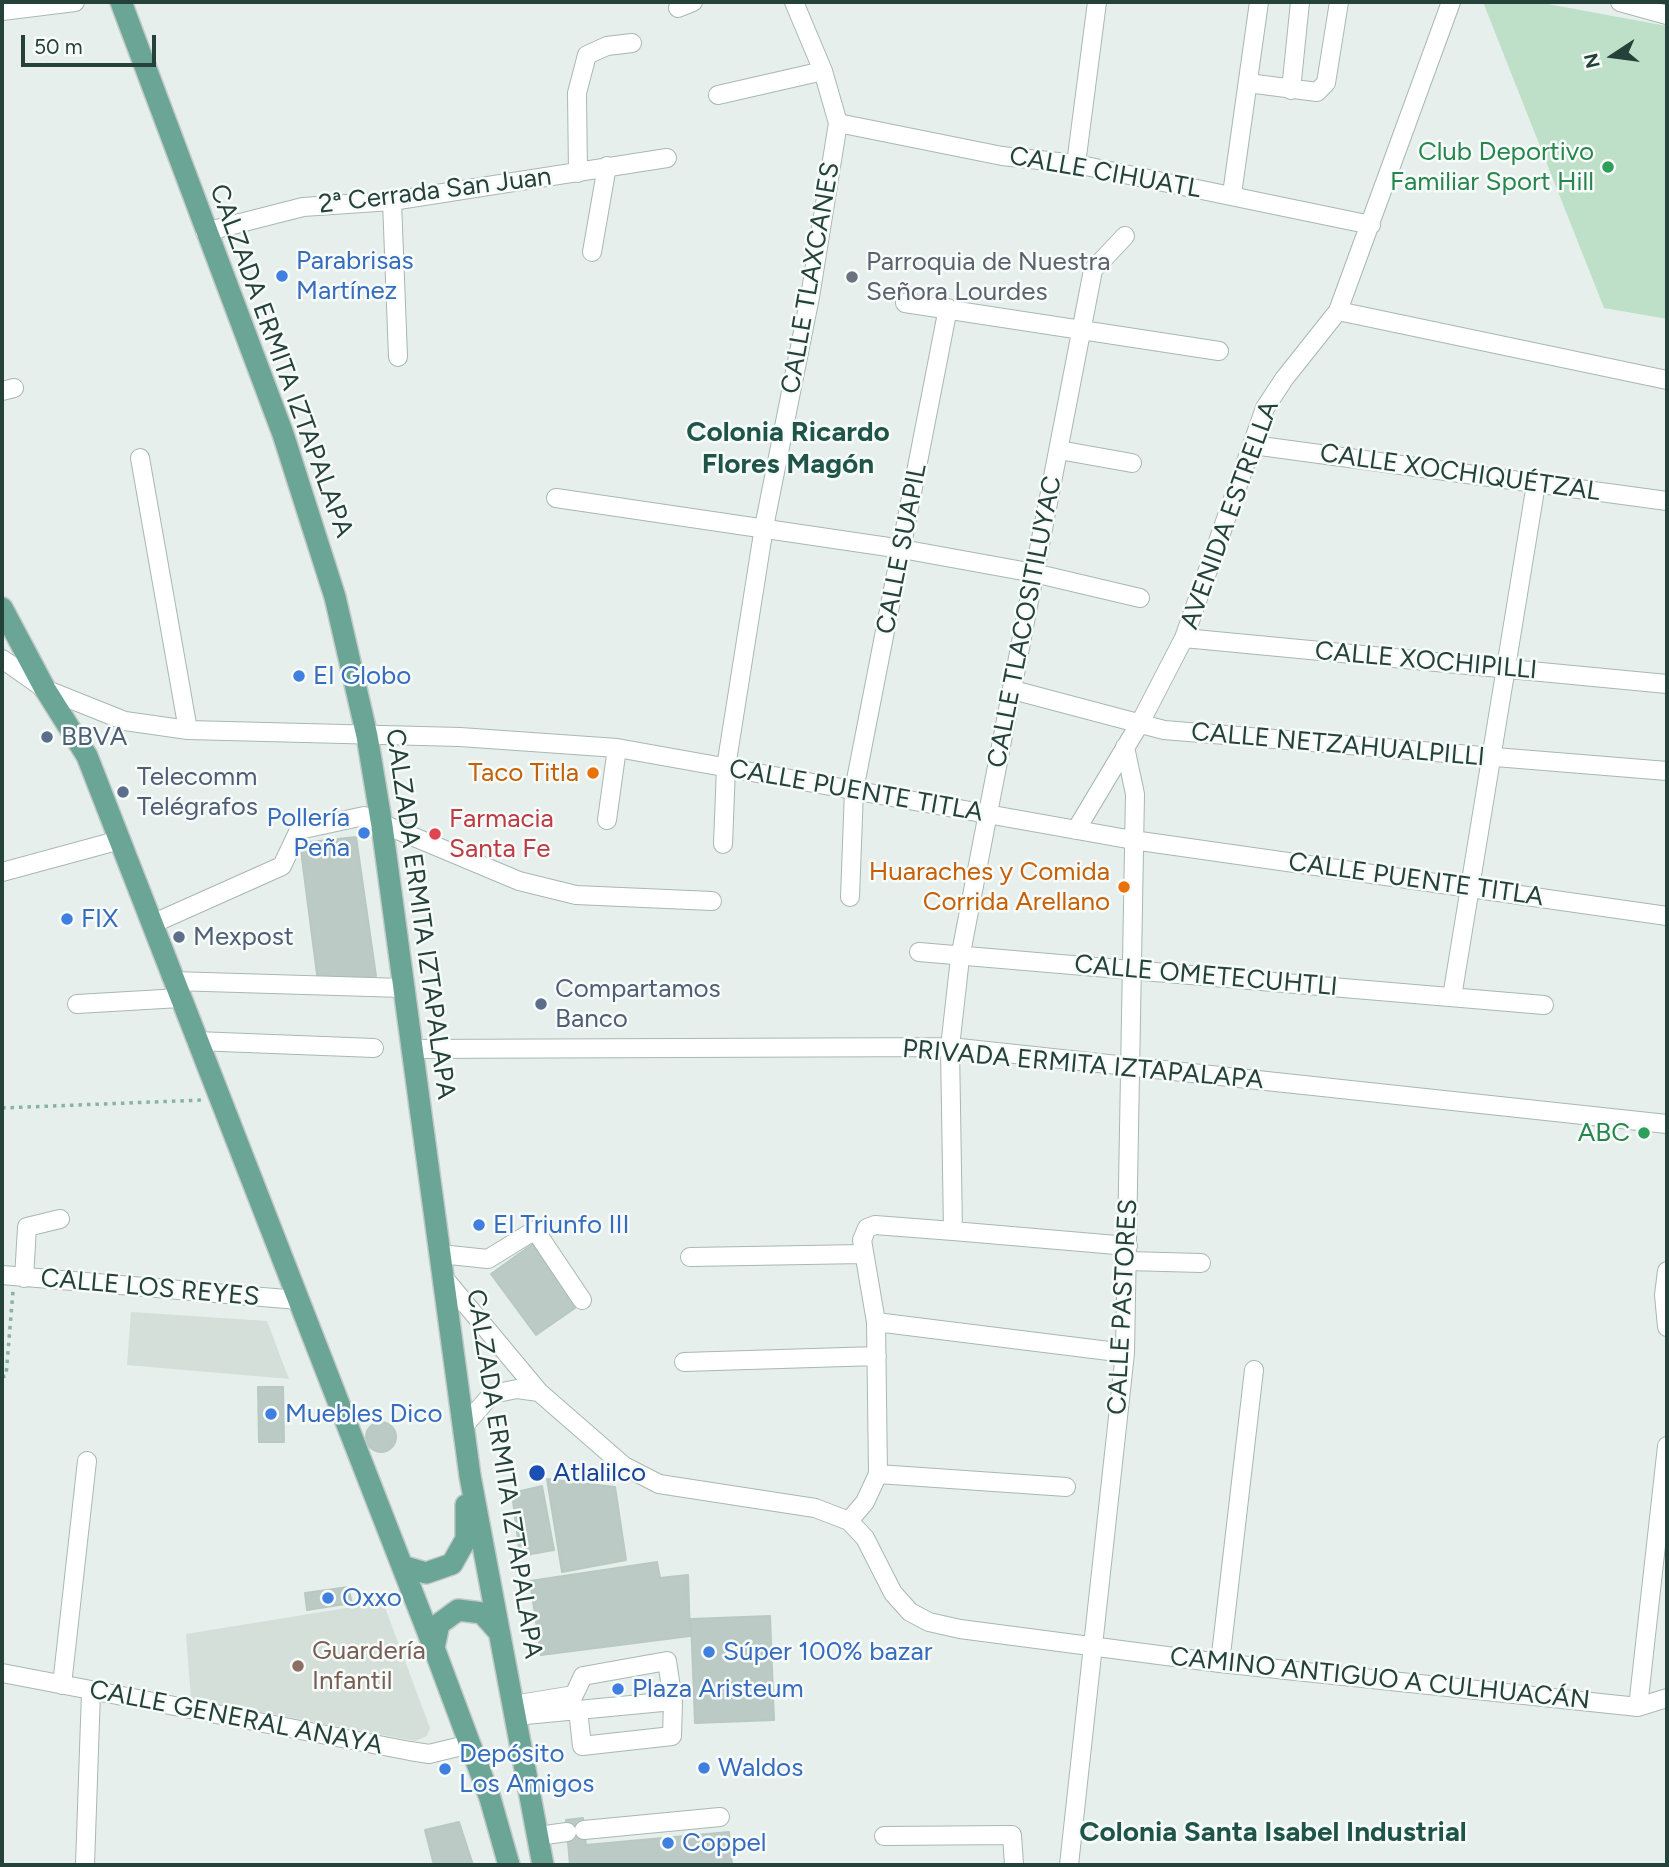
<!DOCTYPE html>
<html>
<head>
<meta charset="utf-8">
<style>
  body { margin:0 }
  #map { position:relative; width:1669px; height:1867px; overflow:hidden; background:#e6efeb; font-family:Figtree,sans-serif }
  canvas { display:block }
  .frame { position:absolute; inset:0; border:4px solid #24423a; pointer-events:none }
  .north { position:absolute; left:1578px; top:21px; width:70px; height:70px; -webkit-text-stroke:5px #f7fbf9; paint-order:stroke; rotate:257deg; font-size:19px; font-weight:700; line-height:28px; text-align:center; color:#24423a }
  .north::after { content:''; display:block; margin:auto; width:24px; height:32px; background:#24423a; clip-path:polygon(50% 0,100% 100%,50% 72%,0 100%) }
  .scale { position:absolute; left:21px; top:35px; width:135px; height:32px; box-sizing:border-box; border:4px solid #24423a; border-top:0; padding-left:9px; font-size:21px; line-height:24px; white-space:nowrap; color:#24423a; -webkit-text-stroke:5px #f7fbf9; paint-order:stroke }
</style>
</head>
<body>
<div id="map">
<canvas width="1669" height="1867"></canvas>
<div class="frame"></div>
<div class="north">N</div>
<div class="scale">50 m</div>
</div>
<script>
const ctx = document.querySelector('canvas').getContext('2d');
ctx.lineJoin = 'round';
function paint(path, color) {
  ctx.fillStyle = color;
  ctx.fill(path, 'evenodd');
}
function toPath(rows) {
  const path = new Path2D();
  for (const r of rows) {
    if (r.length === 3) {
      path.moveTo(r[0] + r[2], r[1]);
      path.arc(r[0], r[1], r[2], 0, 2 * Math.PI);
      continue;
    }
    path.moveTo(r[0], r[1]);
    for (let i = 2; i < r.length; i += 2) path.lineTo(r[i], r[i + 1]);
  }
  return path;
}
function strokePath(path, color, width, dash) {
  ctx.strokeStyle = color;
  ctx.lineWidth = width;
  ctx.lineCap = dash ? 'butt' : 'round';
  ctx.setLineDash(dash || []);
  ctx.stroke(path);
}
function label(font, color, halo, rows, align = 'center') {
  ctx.font = font + ' Figtree,sans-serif';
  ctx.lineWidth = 5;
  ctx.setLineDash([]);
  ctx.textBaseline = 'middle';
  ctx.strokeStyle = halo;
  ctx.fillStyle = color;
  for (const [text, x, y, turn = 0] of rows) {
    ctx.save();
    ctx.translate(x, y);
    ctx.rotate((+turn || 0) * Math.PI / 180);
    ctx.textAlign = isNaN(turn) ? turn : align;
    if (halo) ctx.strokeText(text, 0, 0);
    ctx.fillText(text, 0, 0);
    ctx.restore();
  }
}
paint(toPath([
  [131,1312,267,1321,289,1379,127,1365],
  [383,1602,430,1728,427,1736,415,1741,191,1699,186,1634]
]), '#d4dfda');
paint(toPath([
  [1483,2,1537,2,1667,26,1667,319,1604,308]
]), '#bfe0c8');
const building = toPath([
  [356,837,376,976,318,982,300,843,356,837],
  [537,1241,575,1308,536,1335,491,1274,537,1241],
  [258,1387,283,1387,284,1442,259,1442,258,1387],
  [381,1437,15],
  [547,1479,615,1487,626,1560,562,1572,547,1479],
  [542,1486,554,1550,520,1556,512,1493,542,1486],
  [657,1562,660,1578,688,1575,690,1636,541,1655,530,1581,657,1562],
  [348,1587,352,1603,307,1610,305,1593,348,1587],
  [770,1616,774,1720,695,1723,691,1619,770,1616],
  [583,1818,586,1845,729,1832,732,1865,570,1865,566,1820,583,1818],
  [459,1822,473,1865,434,1865,425,1830,459,1822]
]);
paint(building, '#bbcac4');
strokePath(building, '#b8c9c2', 2);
const minor = toPath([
  [1620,2,1667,15],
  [678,8,693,2],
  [2,11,75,2],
  [1248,83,1317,92,1326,83,1339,2],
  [1291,90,1300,2],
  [718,95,823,71],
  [838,123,1002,156,1076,164,1371,225],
  [1076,164,1097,2],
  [578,173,577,93,587,55,607,46,632,43],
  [1232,194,1259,2],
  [392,201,398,357],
  [205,232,303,207,392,201,667,158],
  [592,252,607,166],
  [905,303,1219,351],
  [1338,311,1667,380],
  [2,391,14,388],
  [1253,445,1667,501],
  [1059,450,1132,463],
  [140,458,188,730],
  [556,498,902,549,1034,573,1140,598],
  [1184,638,1667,684],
  [2,659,45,689,125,721,188,730,460,737,617,748,1133,840,1667,916],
  [1013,690,1164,730,1667,771],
  [607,820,617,748],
  [1076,830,1140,723,1184,638,1265,408,1284,379,1338,311,1451,2],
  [723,844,726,767,764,527,810,297,838,123,823,71,794,2],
  [2,872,120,840],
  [850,897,854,790,948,308],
  [152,924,282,866,299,830,364,816,519,881,576,895,712,901],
  [919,952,1544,1005],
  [173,981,403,988],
  [1452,997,1536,484],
  [77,1004,180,998],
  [196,1041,374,1048],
  [413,1049,950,1047,1667,1124],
  [953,1231,950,1047,960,958,1093,270,1125,236],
  [440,1254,488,1259,535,1230,582,1300],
  [690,1257,864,1254],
  [1128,1261,1201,1263],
  [1667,1271,1664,1295,1667,1327],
  [2,1275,298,1300],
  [24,1278,27,1227,60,1219],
  [444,1278,539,1392,624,1466,659,1484,815,1508,849,1521,865,1538,893,1593,910,1612,929,1622,960,1629,1220,1663,1638,1707,1667,1698],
  [876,1322,1125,1353],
  [684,1362,877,1356],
  [463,1427,492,1394,517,1389,539,1392],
  [878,1474,1066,1487],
  [849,1521,865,1502,878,1474,876,1322,862,1240,867,1228,875,1225,953,1231,1128,1246],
  [1220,1663,1254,1370],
  [2,1673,410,1751,429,1754,470,1744],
  [62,1685,87,1461],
  [513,1705,574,1695,583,1676,667,1661,673,1701,672,1736,582,1746,578,1710],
  [1638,1707,1667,1446],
  [515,1716,673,1701],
  [584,1830,720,1817],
  [538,1836,567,1832],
  [884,1836,1012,1835,1014,1865],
  [85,1865,91,1692],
  [1069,1865,1125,1353,1135,794,1125,747]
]);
const major = toPath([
  [121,2,283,434,335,597,367,736,382,826,470,1476,543,1865],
  [2,608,45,689,87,756,434,1648,490,1798,509,1865],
  [402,1566,426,1573,452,1564,466,1539,466,1505],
  [434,1648,439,1624,458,1610,482,1613,498,1631]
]);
strokePath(minor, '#a8b8b2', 20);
strokePath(major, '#c2cac8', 24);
strokePath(toPath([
  [2,1108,203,1100],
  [2,1377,6,1376,13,1291]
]), '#86b3a5', 3.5, [3.5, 5]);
strokePath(minor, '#fff', 18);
strokePath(major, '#6aa596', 21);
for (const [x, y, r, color] of [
  [1608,167,7,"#2e9e5b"],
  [282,276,7,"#3f7fe0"],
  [852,277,7,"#6b7280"],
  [299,676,7,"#3f7fe0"],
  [47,737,7,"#5c6f8a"],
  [593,773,7,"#e8710a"],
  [123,792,7,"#5c6f8a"],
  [364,833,7,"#3f7fe0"],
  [435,834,7,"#e0444e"],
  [1124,887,7,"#e8710a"],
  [67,919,7,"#3f7fe0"],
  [179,937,7,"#5c6f8a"],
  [541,1004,7,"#5c6f8a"],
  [1644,1133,7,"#2e9e5b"],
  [479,1225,7,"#3f7fe0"],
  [271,1414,7,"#3f7fe0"],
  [537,1473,9,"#1a4fb4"],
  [328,1598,7,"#3f7fe0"],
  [709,1652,7,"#3f7fe0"],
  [298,1666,7,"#8d6e63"],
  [618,1689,7,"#3f7fe0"],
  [704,1768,7,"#3f7fe0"],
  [445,1769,7,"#3f7fe0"],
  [668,1843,7,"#3f7fe0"]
]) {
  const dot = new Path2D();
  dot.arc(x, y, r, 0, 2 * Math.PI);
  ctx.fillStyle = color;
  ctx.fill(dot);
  strokePath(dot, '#f7fbf9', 2.5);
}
label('26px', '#27864d', '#f7fbf9', [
  ["Club Deportivo",1594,152],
  ["Familiar Sport Hill",1594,182],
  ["ABC",1630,1133]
], 'right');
label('26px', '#24423a', '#f7fbf9', [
  ["CALLE CIHUATL",1105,173,10],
  ["2ª Cerrada San Juan",435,191,-7],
  ["CALLE TLAXCANES",811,278,-80],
  ["CALZADA ERMITA IZTAPALAPA",281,361,70],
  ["CALLE XOCHIQUÉTZAL",1460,473,8],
  ["AVENIDA ESTRELLA",1230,515,-70],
  ["CALLE SUAPIL",902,549,-79],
  ["CALLE TLACOSITILUYAC",1025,622,-79],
  ["CALLE XOCHIPILLI",1426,661,5],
  ["CALLE NETZAHUALPILLI",1338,745,5],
  ["CALLE PUENTE TITLA",856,791,10],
  ["CALLE PUENTE TITLA",1416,880,8],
  ["CALZADA ERMITA IZTAPALAPA",420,914,82],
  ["CALLE OMETECUHTLI",1206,976,5],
  ["PRIVADA ERMITA IZTAPALAPA",1083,1065,5],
  ["CALLE LOS REYES",150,1288,5],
  ["CALLE PASTORES",1123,1307,-87],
  ["CALZADA ERMITA IZTAPALAPA",504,1474,81],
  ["CAMINO ANTIGUO A CULHUACÁN",1380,1679,6],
  ["CALLE GENERAL ANAYA",236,1718,11]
]);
label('26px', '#366cbe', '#f7fbf9', [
  ["Parabrisas",296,261],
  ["Martínez",296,291],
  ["El Globo",313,676],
  ["Pollería",350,818,"right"],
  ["Peña",350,848,"right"],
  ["FIX",81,919],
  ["El Triunfo III",493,1225],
  ["Muebles Dico",285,1414],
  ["Oxxo",342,1598],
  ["Súper 100% bazar",723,1652],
  ["Plaza Aristeum",632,1689],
  ["Depósito",459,1754],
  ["Los Amigos",459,1784],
  ["Waldos",718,1768],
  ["Coppel",682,1843]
], 'left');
label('26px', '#5b616d', '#f7fbf9', [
  ["Parroquia de Nuestra",866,262],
  ["Señora Lourdes",866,292]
], 'left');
label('26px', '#4e5e75', '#f7fbf9', [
  ["BBVA",61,737],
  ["Telecomm",137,777],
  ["Telégrafos",137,807],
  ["Mexpost",193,937],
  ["Compartamos",555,989],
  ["Banco",555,1019]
], 'left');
label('26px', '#c56008', '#f7fbf9', [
  ["Taco Titla",579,773],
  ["Huaraches y Comida",1110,872],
  ["Corrida Arellano",1110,902]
], 'right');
label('26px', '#be3a42', '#f7fbf9', [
  ["Farmacia",449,819],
  ["Santa Fe",449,849]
], 'left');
label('26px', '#164399', '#f7fbf9', [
  ["Atlalilco",553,1473]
], 'left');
label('26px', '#785e54', '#f7fbf9', [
  ["Guardería",312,1651],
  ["Infantil",312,1681]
], 'left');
label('bold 28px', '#1f5548', '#f7fbf9', [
  ["Colonia Ricardo",788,433],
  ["Flores Magón",788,465],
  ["Colonia Santa Isabel Industrial",1273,1833]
]);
</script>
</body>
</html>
